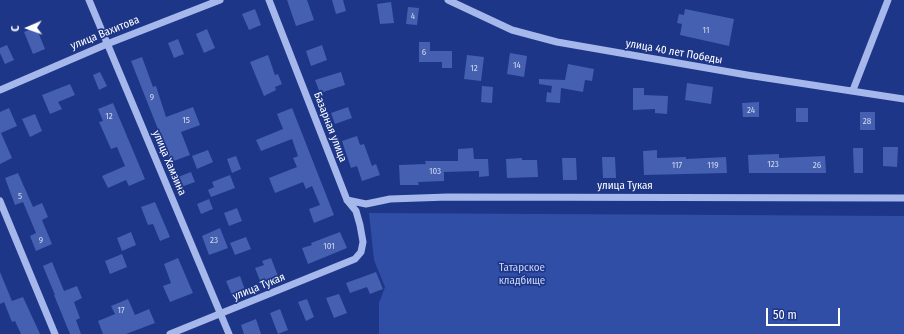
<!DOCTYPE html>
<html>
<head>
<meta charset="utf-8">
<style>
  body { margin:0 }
  #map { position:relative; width:904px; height:334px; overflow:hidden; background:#1d3688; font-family:"Fira Sans Condensed",sans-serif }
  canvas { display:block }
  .north { position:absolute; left:8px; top:8px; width:40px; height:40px; -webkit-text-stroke:3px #1d3688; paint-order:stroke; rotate:268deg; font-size:11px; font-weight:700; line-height:16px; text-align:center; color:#fff }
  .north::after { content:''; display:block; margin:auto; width:14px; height:18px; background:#fff; clip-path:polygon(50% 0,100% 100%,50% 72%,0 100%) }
  .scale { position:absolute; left:766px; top:308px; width:74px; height:18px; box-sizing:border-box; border:2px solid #fff; border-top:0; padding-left:5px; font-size:12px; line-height:14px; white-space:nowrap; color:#fff; -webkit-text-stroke:3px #1d3688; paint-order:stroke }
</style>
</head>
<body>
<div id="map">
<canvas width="904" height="334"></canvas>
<div class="north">С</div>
<div class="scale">50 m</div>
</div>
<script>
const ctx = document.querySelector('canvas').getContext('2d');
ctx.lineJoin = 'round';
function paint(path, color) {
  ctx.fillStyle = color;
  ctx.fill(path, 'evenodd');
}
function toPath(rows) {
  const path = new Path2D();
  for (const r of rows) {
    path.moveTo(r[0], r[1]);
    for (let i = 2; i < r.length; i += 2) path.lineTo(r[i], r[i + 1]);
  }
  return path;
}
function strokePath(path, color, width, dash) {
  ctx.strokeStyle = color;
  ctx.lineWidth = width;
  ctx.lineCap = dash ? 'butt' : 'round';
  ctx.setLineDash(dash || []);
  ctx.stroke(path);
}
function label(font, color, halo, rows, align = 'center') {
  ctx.font = font + ' "Fira Sans Condensed",sans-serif';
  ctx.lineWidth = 3.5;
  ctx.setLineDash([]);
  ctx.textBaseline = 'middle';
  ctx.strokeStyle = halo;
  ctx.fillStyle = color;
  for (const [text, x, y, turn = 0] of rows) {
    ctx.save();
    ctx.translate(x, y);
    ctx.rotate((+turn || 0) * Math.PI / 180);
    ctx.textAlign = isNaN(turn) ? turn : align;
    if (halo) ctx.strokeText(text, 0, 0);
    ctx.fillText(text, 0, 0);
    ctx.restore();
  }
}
paint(toPath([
  [369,213,904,216,904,334,379,334,379,303,385,287,374,260]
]), '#304ea5');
paint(toPath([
  [287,0,307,0,314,20,296,26],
  [332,0,343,0,346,11,336,14],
  [391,2,394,23,380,24,377,4],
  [408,7,419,8,417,25,406,24],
  [255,9,261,25,249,30,242,14],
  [685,9,734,19,729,46,680,35,682,24,677,23,679,14,684,15],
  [36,27,45,49,33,54,24,32],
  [207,29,215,48,204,53,196,34],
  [178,39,184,54,174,58,168,43],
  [419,42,430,42,430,51,452,51,452,68,442,68,442,62,419,62],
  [7,45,14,60,5,64,0,53,0,48],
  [322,45,327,60,311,66,306,51],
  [510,53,527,56,524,77,507,74],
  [268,55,275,75,278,74,282,84,275,87,276,90,264,96,250,62],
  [467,55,484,57,481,81,464,79],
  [142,57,153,87,156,86,166,117,193,107,200,125,181,132,190,155,171,162,131,61],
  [568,64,594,69,592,81,585,80,583,92,561,88,560,103,546,102,547,92,551,93,552,86,539,84,539,79,565,80],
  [100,72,107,86,99,90,93,75],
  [341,72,345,85,320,93,315,80],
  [687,83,713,87,711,104,685,100],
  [70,84,75,95,58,102,62,109,50,114,42,95],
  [482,86,493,87,492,103,481,102],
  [633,88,644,88,644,95,668,96,667,114,655,113,655,109,633,110],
  [759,102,759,117,743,117,742,103],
  [113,103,145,179,129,186,126,180,108,188,102,176,125,166,117,147,111,149,99,122,103,121,98,109],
  [348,107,352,118,335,124,331,113],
  [9,108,17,126,1,133,12,158,0,164,0,112],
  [292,108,334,215,314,223,309,209,320,205,312,186,306,189,303,182,275,193,269,178,297,167,293,158,298,156,292,139,261,151,256,140,283,129,277,114],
  [796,108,808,108,808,122,796,122],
  [860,112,875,112,875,130,860,130],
  [35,114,42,131,30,137,22,119],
  [357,136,360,145,364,144,372,166,376,164,380,175,362,181,357,166,351,168,342,141],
  [883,147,898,147,897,167,883,166],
  [473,148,474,159,488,159,489,176,479,177,479,171,444,172,444,181,418,182,419,185,400,185,399,165,426,164,425,161,458,161,458,149],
  [853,148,863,148,863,173,854,173],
  [208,150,213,162,197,169,192,156],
  [657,150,657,158,686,157,686,159,726,157,727,173,644,175,643,151],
  [779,154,779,158,825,156,826,173,749,173,748,155],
  [236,156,241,169,232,173,227,159],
  [602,157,615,157,616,178,603,178],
  [522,158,522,160,537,160,538,177,507,178,506,159],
  [562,158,576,158,577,180,563,180],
  [191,172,195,182,181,187,178,177],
  [18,173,33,207,42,203,48,217,42,220,52,244,36,251,30,236,36,233,23,202,15,205,5,178],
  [230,175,235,188,211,197,208,190,214,187,212,182],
  [209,199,213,209,201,214,197,204],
  [155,202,170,237,160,241,153,224,148,225,141,207],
  [237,208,242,221,229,226,224,213],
  [220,228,228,248,209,255,202,236],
  [131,232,136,245,122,251,117,238],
  [340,232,347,248,308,264,302,248,312,245,311,243],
  [246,237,251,249,235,255,230,243],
  [122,254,127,267,110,274,105,261],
  [178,258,193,293,170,302,163,286,171,283,164,264],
  [271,258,278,276,261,283,255,268,264,265,262,261],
  [52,262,64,291,77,286,82,298,74,302,80,318,76,320,81,334,70,334,54,295,55,295,43,266],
  [0,272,12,301,23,297,40,334,21,334,15,321,12,322,4,302,0,304],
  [376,272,383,289,370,294,367,287,350,293,346,283],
  [240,276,245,290,232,295,226,281],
  [339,294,347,313,334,318,326,298],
  [128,299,135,315,149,309,155,323,126,334,103,334,98,321,115,314,111,306],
  [307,299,314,317,306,321,298,302],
  [280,309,288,330,278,334,270,313],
  [256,319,261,334,244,334,241,325]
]), '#4560b0');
strokePath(toPath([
  [89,0,229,334],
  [448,0,512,30,557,42,747,75,904,99],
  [0,90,107,44,220,0],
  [853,90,888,0],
  [347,200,366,204,390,199,448,197,904,198],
  [0,201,55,334],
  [170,334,355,259,361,252,363,242,360,225,356,211,347,200,269,0]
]), '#a6b7eb', 7);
label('9px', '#d0d7eb', null, [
  ["4",413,16],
  ["11",706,30],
  ["6",424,52],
  ["14",517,65],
  ["12",474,68],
  ["9",152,97],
  ["24",751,110],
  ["12",109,116],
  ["15",186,120],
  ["28",867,121],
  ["123",773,164],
  ["117",677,165],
  ["119",713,165],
  ["26",817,165],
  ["103",435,171],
  ["5",20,196],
  ["9",41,240],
  ["23",214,240],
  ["101",329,246],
  ["17",121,310]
]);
label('11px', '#fff', '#1d3688', [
  ["улица Вахитова",105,33,-22],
  ["улица 40 лет Победы",674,52,10],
  ["Базарная улица",330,127,69],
  ["улица Хамзина",169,163,67],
  ["улица Тукая",625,186],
  ["улица Тукая",259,287,-22]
]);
label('11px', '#cbd6f8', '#1d3688', [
  ["Татарское",522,268],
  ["кладбище",522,281]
]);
</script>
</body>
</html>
